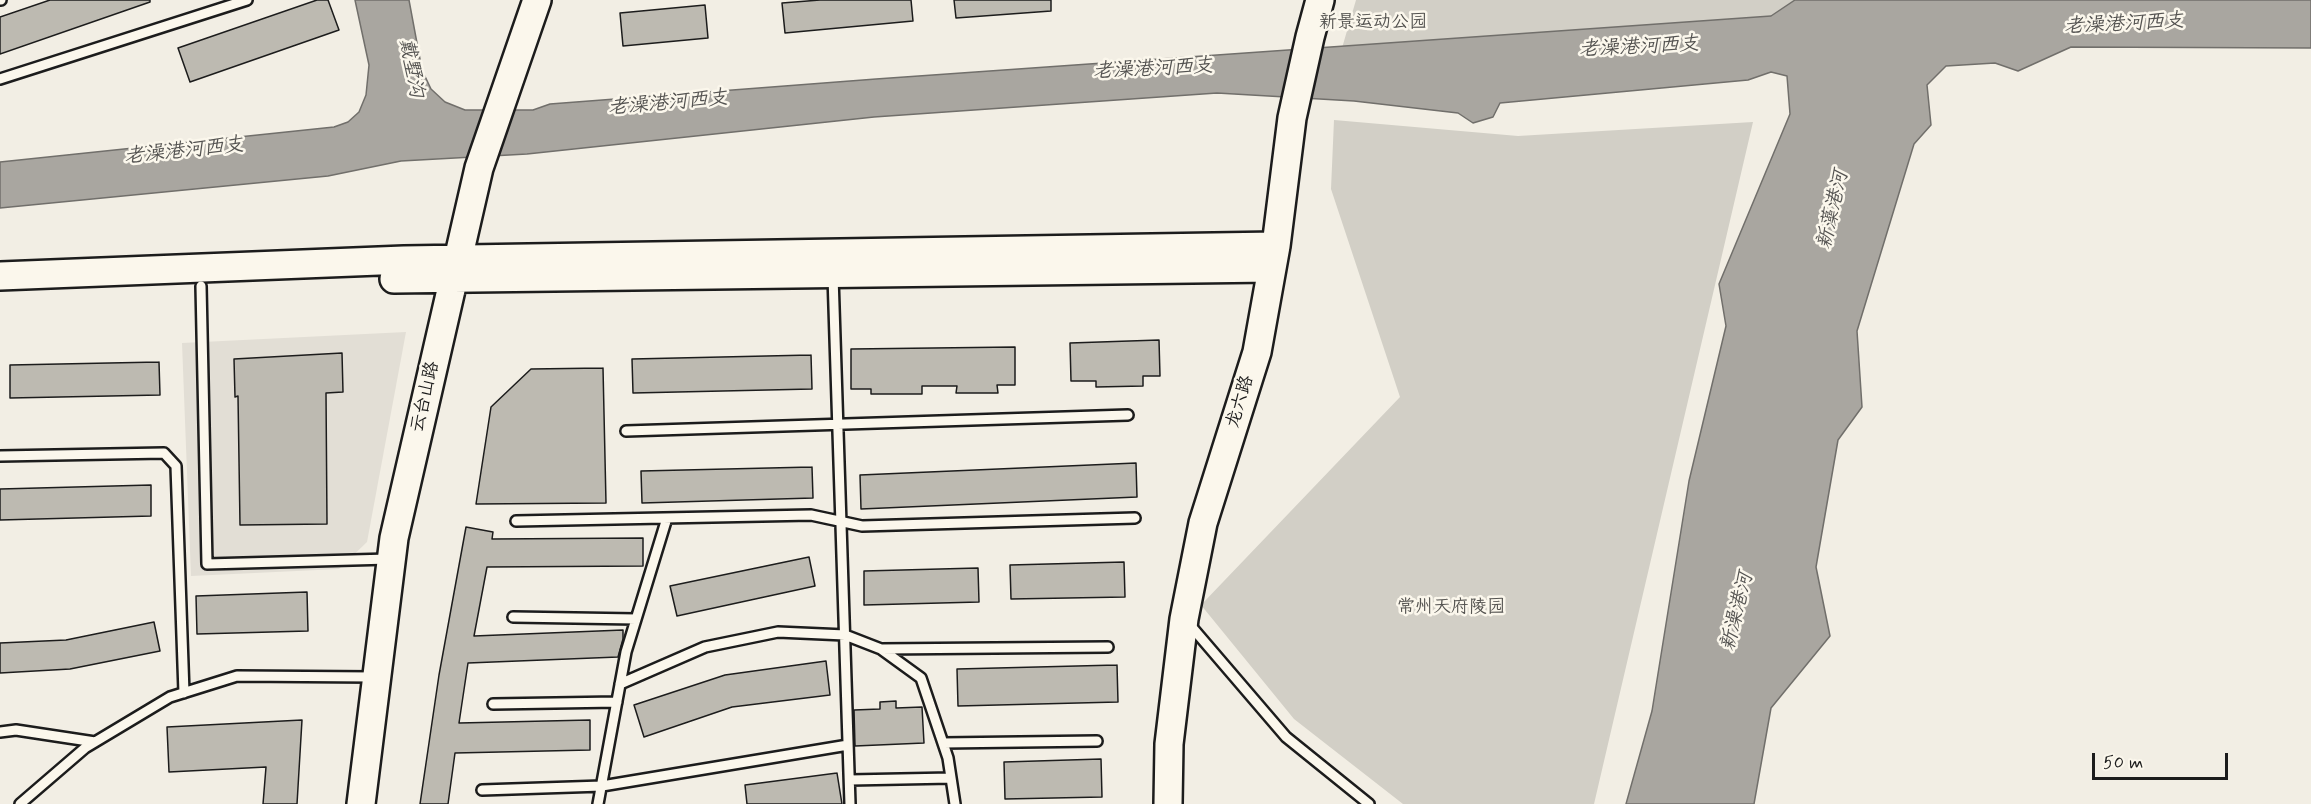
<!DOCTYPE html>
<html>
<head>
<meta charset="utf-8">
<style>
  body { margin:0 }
  #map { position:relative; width:2311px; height:804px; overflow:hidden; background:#f2eee4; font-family:Mynerve,sans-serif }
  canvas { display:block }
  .scale { position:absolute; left:2092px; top:753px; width:136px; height:27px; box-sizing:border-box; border:3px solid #1c1c1c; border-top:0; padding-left:8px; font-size:18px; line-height:21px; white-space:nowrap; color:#1c1c1c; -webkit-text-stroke:4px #fbf7ec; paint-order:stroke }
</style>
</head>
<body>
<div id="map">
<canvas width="2311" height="804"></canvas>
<div class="scale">50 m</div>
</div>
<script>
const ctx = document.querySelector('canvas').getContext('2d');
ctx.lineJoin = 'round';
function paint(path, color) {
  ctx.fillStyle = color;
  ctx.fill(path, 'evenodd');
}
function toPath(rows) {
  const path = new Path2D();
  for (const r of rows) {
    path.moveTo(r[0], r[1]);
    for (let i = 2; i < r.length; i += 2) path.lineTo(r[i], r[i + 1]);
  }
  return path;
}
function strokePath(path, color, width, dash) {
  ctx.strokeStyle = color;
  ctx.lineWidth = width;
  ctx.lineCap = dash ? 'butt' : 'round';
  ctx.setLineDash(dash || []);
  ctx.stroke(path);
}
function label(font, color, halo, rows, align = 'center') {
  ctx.font = font + ' Mynerve,"LXGW WenKai TC",sans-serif';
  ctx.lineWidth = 5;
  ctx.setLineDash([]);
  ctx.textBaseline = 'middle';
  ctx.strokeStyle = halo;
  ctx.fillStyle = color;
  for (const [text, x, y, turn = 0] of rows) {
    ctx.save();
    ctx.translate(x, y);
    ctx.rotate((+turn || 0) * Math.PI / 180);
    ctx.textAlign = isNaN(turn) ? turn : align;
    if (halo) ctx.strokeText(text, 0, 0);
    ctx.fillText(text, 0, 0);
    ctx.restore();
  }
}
paint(toPath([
  [406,332,367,542,339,569,191,576,182,343]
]), '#e2ded5');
paint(toPath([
  [1356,0,1795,0,1772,16,1342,48],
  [1334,120,1518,136,1753,122,1594,804,1403,804,1294,719,1201,605,1400,397,1331,189]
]), '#d2cfc6');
const water = toPath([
  [355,0,409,0,422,70,431,89,445,102,465,110,533,110,550,104,876,79,1771,16,1795,0,2311,0,2311,48,2071,47,2018,71,1995,63,1946,66,1927,85,1931,125,1914,144,1857,331,1862,407,1838,440,1816,567,1830,636,1771,708,1754,804,1626,804,1652,711,1689,481,1726,326,1719,284,1790,114,1787,76,1771,72,1748,80,1500,103,1493,117,1473,123,1458,113,1354,101,1217,93,874,117,527,154,401,161,328,176,0,208,0,162,334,127,348,122,359,112,366,95,369,65,355,0]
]);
paint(water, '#a9a6a0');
strokePath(water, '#716f6b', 1.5);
const building = toPath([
  [50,0,150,0,150,2,0,54,0,17,50,0],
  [317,0,328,0,339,30,190,82,178,48,317,0],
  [820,0,911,0,913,21,785,33,782,3,820,0],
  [954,0,1051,0,1051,11,956,18,954,0],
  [705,5,708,38,623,46,620,13,705,5],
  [1159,340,1160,376,1143,376,1143,386,1096,387,1096,381,1071,381,1070,343,1159,340],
  [1015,347,1015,385,997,385,998,393,956,393,957,386,922,386,922,394,871,394,871,389,851,389,851,349,1015,347],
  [342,353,343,392,326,393,327,524,240,525,238,396,235,397,234,359,342,353],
  [811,355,812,389,633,393,632,359,811,355],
  [159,362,160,395,10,398,10,365,159,362],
  [603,368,606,503,476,504,491,407,531,369,603,368],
  [1136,463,1137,497,861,509,860,475,1136,463],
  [812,467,813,498,642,503,641,471,812,467],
  [151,485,151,516,0,520,0,489,151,485],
  [466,527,493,532,492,539,643,538,643,566,487,567,474,636,623,630,623,639,618,657,468,663,459,723,590,720,590,750,455,753,448,804,420,804,439,675,466,527],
  [809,557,815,586,677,616,670,586,809,557],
  [1124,562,1125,597,1011,599,1010,565,1124,562],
  [978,568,979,602,864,605,864,571,978,568],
  [307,592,308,631,197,634,196,596,307,592],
  [154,622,160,651,70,669,0,673,0,643,66,640,154,622],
  [826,661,830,695,732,707,644,737,634,705,725,675,826,661],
  [1117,665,1118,702,958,706,957,669,1117,665],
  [896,701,896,708,922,707,924,743,855,746,854,710,880,709,880,702,896,701],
  [302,720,297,804,263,804,266,767,169,772,167,727,302,720],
  [1101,759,1102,797,1005,799,1004,762,1101,759],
  [837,773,842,804,747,804,745,785,837,773]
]);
paint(building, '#bdbab1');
strokePath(building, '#1c1c1c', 1.5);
const lane = toPath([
  [0,0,1,0],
  [0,79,247,0],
  [833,276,850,804],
  [201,286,207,564,389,559],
  [626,431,1128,415],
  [0,456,164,453,176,466,184,693],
  [516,521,811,515,862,526,1135,518],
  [513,617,636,619],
  [1190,625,1286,737,1369,804],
  [881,649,1108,647],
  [620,684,705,647,778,632,845,635,881,649,921,678,948,758,955,804],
  [493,704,617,702],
  [0,732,16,730,95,742],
  [943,743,1097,741],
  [850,780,951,778],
  [482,790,602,786,848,745],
  [20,804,85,748,170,697,237,676,373,677],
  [598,804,626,652,667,518]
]);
const secondary = toPath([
  [0,276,404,260,1276,246],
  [394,279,1272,268],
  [361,804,394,538,479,168,537,0],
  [1168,804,1169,744,1184,619,1203,523,1257,352,1276,246,1292,118,1310,37,1320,0]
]);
strokePath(lane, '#1c1c1c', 14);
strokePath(secondary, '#1c1c1c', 32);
strokePath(lane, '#fbf7ec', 9);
strokePath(secondary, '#fbf7ec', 27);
label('18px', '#53524f', '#fbf7ec', [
  ["新景运动公园",1373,23],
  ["常州天府陵园",1451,608]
]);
label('18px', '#1c1c1c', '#fbf7ec', [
  ["云台山路",426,397,-77],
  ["龙六路",1241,402,-73]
]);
label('italic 20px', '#545351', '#fbf7ec', [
  ["老澡港河西支",2124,25,-3],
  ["老澡港河西支",1639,48,-3],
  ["戴墅沟",410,68,79],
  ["老澡港河西支",1153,70,-3],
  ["老澡港河西支",668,104,-5],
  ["老澡港河西支",184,152,-6],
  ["新藻港河",1834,210,-77],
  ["新澡港河",1738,612,-76]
]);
</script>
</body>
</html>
